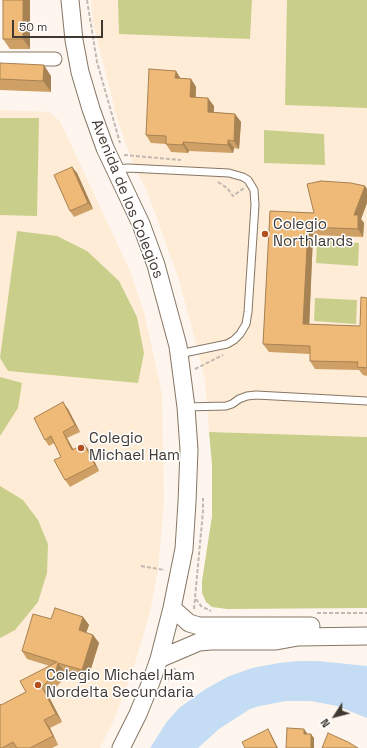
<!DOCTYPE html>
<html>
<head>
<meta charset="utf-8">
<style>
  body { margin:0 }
  #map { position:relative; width:367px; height:748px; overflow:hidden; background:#fef6ee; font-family:"Space Grotesk",sans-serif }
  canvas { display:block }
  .north { position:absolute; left:315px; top:696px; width:40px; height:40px; -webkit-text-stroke:3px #fff; paint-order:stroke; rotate:234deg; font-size:11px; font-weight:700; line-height:16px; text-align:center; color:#3f3830 }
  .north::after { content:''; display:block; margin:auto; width:14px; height:18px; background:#3f3830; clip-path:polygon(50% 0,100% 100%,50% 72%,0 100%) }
  .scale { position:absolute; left:12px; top:20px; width:91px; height:18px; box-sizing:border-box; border:2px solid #3f3830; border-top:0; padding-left:5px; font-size:12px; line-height:14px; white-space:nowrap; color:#3f3830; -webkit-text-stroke:3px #fff; paint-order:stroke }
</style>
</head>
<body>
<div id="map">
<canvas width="367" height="748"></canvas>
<div class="north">N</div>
<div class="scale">50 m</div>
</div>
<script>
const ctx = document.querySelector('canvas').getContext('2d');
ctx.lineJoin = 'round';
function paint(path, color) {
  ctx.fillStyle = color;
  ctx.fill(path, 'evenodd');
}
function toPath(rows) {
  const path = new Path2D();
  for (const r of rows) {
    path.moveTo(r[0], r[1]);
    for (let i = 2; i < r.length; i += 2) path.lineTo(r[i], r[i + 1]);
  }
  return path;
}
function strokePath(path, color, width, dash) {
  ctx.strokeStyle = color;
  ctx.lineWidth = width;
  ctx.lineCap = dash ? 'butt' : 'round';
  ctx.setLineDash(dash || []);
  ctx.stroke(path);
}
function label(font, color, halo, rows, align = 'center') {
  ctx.font = font + ' "Space Grotesk",sans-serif';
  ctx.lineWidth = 3;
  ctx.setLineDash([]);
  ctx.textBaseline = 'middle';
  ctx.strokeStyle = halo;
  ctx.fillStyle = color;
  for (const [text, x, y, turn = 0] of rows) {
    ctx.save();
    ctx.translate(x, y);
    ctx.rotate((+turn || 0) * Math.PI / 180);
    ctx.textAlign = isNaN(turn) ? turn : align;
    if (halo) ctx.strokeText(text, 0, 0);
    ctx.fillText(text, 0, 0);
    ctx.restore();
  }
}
paint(toPath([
  [91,0,367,0,367,437,209,432,205,380,195,339,178,277,147,191,133,164,117,118,93,22],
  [0,110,49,112,60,121,130,271,144,312,162,394,164,503,158,570,150,612,133,670,113,722,100,748,0,748]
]), '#feecd6');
paint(toPath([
  [118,0,252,0,250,39,119,34],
  [287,0,367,0,367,108,285,105],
  [0,118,39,118,37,216,0,215],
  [264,130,324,134,325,165,264,163],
  [17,231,57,236,87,251,119,281,137,317,144,353,138,383,8,371,0,358],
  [317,240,359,243,358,266,316,263],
  [315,298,357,300,356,324,314,321],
  [0,377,22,383,18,408,0,436],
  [209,432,367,437,367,608,227,609,212,607,206,602,202,593,202,581,212,516,212,465],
  [0,486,23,500,38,520,48,544,47,573,38,602,15,630,0,638]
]), '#c9cf8a');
paint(toPath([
  [298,661,318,661,367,666,367,718,337,706,327,704,310,701,286,701,260,706,250,709,219,729,198,748,150,748,166,723,179,708,204,690,227,677,252,668,279,663]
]), '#c4ddf4');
const service = toPath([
  [115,169,128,168,229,173,243,177,248,180,254,190,255,205,248,312,246,324,240,334,234,340,227,344,179,354],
  [186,407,226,406,232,404,239,399,247,396,256,395,367,401]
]);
const minor = toPath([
  [0,59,55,59]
]);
const tertiary = toPath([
  [70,0,74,40,80,72,91,109,105,148,141,224,156,265,178,346,186,407,189,450,187,502,184,549,172,608,159,659,151,682,138,714,121,748],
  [172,608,189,623,199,626,311,626],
  [159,659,199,642,211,641,276,641,298,637,367,636]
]);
strokePath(service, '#867664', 9);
strokePath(minor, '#867664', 15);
strokePath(tertiary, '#867664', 19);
strokePath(toPath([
  [87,0,97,62,120,143],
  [124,155,181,160],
  [218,182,227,188,233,196,244,188],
  [195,369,223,355],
  [141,566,165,570],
  [196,599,201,606,211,611],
  [194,609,203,511,203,498],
  [317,613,367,613],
  [168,680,175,668]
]), '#c1b9b1', 2, [4, 2]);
strokePath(service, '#fff', 7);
strokePath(minor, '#fff', 13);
strokePath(tertiary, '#fff', 17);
paint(toPath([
  [3,0,30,0,30,49,10,49,3,39],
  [0,63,51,76,51,92,0,90],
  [181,78,191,79,196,87,196,97,214,106,214,112,235,114,241,122,239,149,234,148,233,153,189,151,188,153,171,152,166,144,151,143,146,135],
  [72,167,77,173,93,209,74,217,70,211],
  [365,186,367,189,367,203,361,219,364,223,363,237,313,235,309,324,360,326,367,298,367,376,363,375,359,370,315,369,310,361,310,354,269,352,263,344,270,211,314,213],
  [68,409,80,432,67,438,73,449,89,450,99,471,70,487,65,480,61,457,54,443,49,446,45,440],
  [83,617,89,625,86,633,93,635,99,643,88,678,64,671,61,682,48,695,62,722,50,728,58,745,52,748,0,748,26,692,50,666,27,659,22,651,51,619]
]), '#cea066');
paint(toPath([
  [23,0,30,0,30,49,23,39],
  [44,65,51,76,51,92,43,81],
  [176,71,181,79,175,78],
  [191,79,196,87,195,105,190,97],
  [208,98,214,106,213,120,208,112],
  [235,114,241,122,239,149,234,141],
  [228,140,234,148,233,153,228,145],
  [183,142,189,151,188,153,183,145],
  [72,167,77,173,93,209,88,203],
  [365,186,367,189,367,203,361,219,364,223,363,237,358,229,354,215],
  [308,227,313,235,309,332,303,324],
  [63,402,68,409,80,432,75,425],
  [63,432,67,438,77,456,72,450],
  [84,444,89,450,99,471,95,465],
  [83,617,89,625,84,638,79,630],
  [93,635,99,643,88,678,82,670],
  [58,663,64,671,61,682,55,674],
  [42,687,48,695,62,722,56,714],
  [44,720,50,728,58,745,53,736],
  [268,729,271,734,278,748,277,748],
  [304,729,307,733,307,738,304,734],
  [311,734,314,738,314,748,311,748]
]), '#a78253');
const building = toPath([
  [3,0,23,0,23,39,3,39,3,0],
  [0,63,44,65,43,81,0,79,0,63],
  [149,69,176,71,175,78,191,79,190,97,208,98,208,112,235,114,234,141,228,140,228,145,183,142,183,145,166,144,166,136,146,135,149,69],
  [72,167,88,203,70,211,54,175,72,167],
  [321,181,351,183,365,186,354,215,358,215,358,229,308,227,303,324,360,326,361,297,367,298,367,368,357,367,358,362,310,361,310,346,263,344,270,211,314,213,307,184,321,181],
  [63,402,75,425,63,432,72,450,84,444,95,465,65,480,54,460,61,457,51,436,45,440,34,418,63,402],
  [55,608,83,617,79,630,93,635,82,670,58,663,55,674,42,687,56,714,44,720,53,736,30,748,17,748,13,742,2,748,0,748,0,704,1,705,26,692,20,681,57,662,22,651,33,614,51,619,55,608],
  [287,728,304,729,304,734,311,734,311,748,286,748,287,728],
  [268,729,277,748,245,748,242,742,268,729],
  [328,733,348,742,358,748,322,748,328,733]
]);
paint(building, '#efba77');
strokePath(building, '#a78253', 1);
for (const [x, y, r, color] of [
  [265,234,4,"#b44f1e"],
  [81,448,4,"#b44f1e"],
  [38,685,4,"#b44f1e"]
]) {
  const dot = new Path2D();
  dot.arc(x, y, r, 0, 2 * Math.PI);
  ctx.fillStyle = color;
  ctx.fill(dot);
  strokePath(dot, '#fff', 1.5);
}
label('15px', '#3f3830', '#fff', [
  ["Avenida de los Colegios",127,199,68]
]);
label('15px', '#3f3830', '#fff', [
  ["Colegio",273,225],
  ["Northlands",273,242],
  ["Colegio",89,439],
  ["Michael Ham",89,456],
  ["Colegio Michael Ham",46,676],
  ["Nordelta Secundaria",46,693]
], 'left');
</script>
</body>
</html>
